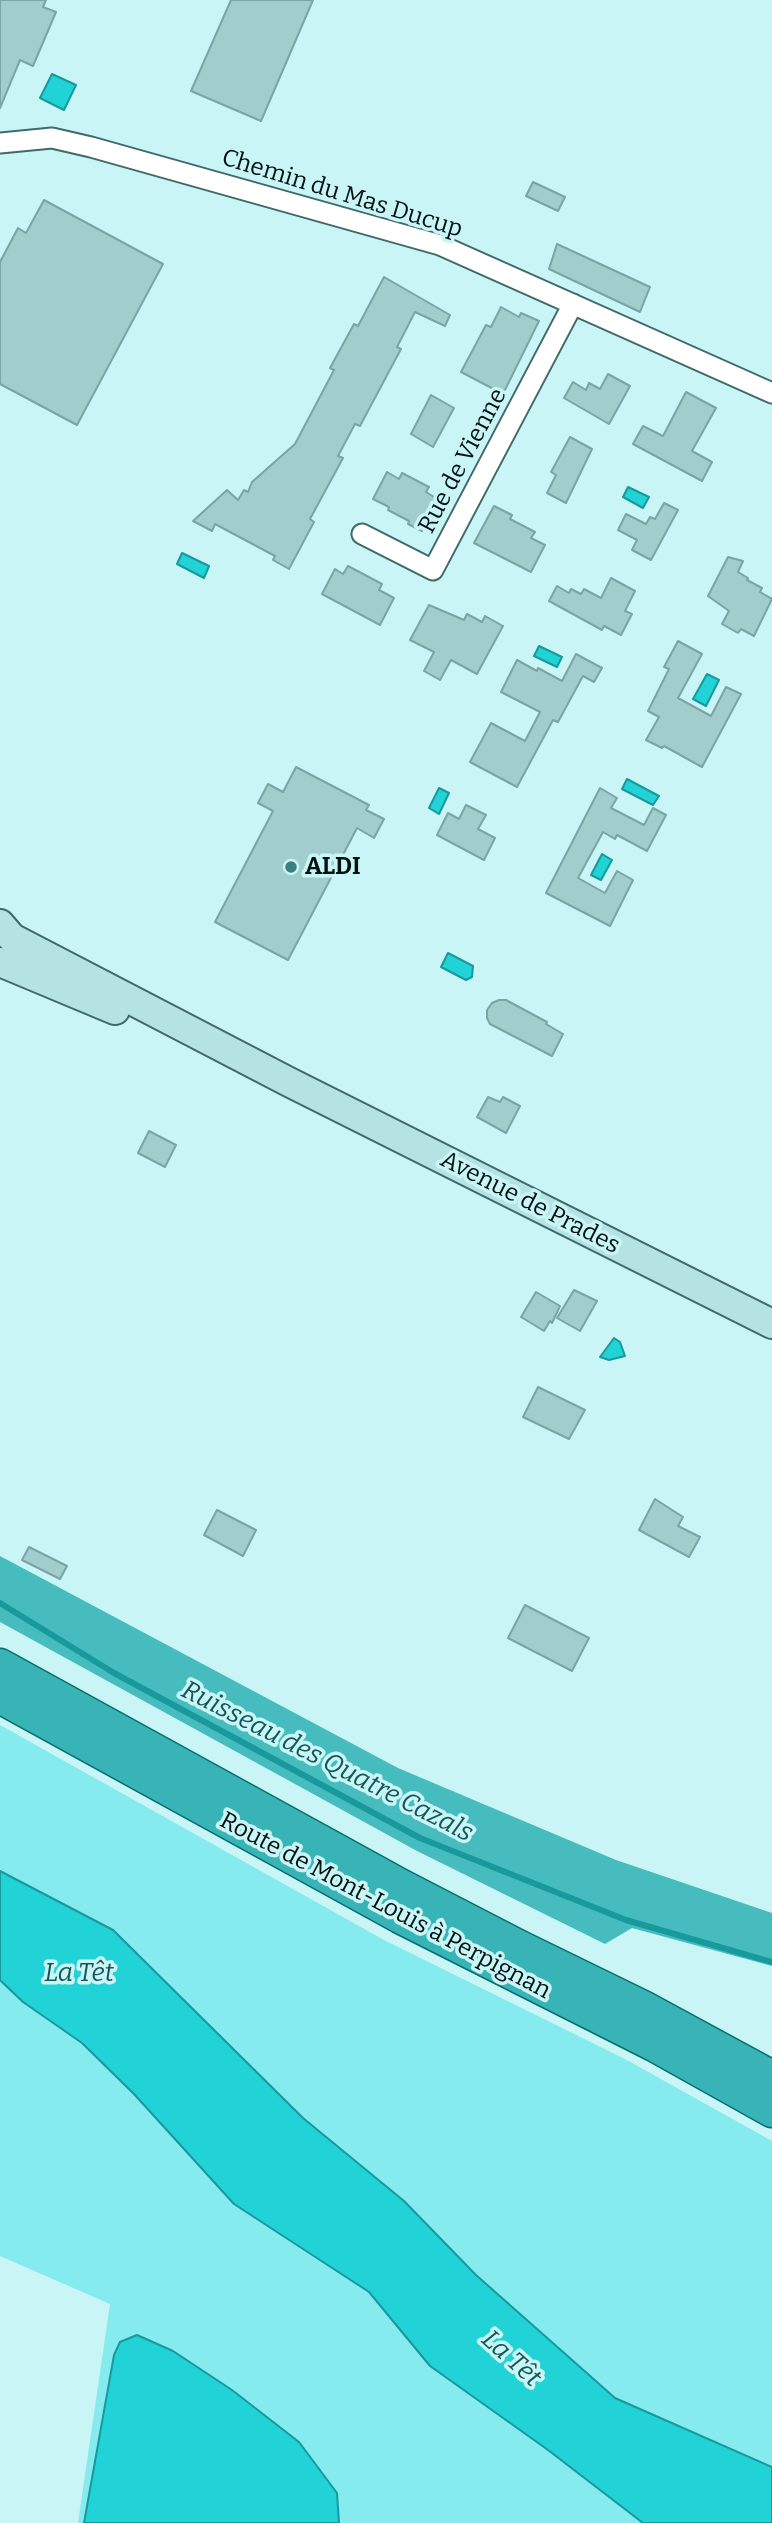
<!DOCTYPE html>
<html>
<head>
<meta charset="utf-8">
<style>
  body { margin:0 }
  canvas { display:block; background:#c9f5f6 }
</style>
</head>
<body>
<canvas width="772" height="2523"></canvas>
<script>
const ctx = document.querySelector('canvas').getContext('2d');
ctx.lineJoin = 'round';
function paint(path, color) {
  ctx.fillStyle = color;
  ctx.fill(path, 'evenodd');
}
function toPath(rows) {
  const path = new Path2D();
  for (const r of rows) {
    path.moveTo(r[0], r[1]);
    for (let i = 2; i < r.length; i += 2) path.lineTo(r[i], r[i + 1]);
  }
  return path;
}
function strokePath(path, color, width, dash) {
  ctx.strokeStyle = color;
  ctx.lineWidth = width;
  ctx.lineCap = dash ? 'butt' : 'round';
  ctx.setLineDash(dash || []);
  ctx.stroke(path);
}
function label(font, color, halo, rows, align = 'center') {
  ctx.font = font + ' Bitter,serif';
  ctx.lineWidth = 7;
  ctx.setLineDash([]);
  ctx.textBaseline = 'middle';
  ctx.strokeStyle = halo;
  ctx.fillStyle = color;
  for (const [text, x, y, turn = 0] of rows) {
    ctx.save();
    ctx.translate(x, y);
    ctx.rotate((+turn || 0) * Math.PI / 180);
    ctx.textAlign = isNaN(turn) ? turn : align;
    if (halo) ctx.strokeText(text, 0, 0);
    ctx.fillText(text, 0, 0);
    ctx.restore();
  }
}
paint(toPath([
  [0,1725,384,1940,625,2059,772,2141,772,2467,615,2398,476,2275,404,2201,303,2118,113,1930,0,1871],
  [0,1980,23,2002,82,2043,134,2094,234,2204,369,2292,430,2366,548,2450,643,2523,339,2523,337,2493,299,2442,232,2390,173,2351,137,2335,114,2355,84,2523,78,2523,110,2304,0,2256]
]), '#85ebee');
paint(toPath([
  [0,1556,398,1768,616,1860,772,1913,772,1966,632,1928,605,1944,417,1851,0,1622]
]), '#46bcbf');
const water = toPath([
  [52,74,76,85,64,110,40,98,52,74],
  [628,487,649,497,643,508,623,497,628,487],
  [182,553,209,566,204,578,177,564,182,553],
  [539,646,562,657,557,667,534,656,539,646],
  [707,674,719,680,706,706,693,699,707,674],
  [627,779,659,796,653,805,622,789,627,779],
  [439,788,449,793,439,814,429,808,439,788],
  [602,854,612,860,601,880,591,875,602,854],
  [448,953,473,966,472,977,466,980,441,967,448,953],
  [614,1338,620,1342,625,1356,609,1360,600,1357,614,1338],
  [0,1871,113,1930,303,2118,404,2201,476,2275,615,2398,772,2467,772,2523,643,2523,548,2450,430,2366,369,2292,234,2204,134,2094,82,2043,23,2002,0,1980,0,1871],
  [137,2335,173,2351,232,2390,299,2442,337,2493,339,2523,84,2523,114,2355,120,2342,137,2335]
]);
paint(water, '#21d3d7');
strokePath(water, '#18999c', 2);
strokePath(toPath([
  [0,1603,114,1673,420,1838,626,1920,772,1962]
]), '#18999c', 6);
const building = toPath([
  [0,0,46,0,43,7,56,12,33,66,20,60,0,108,0,0],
  [231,0,313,0,261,121,191,91,231,0],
  [533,182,565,197,558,211,526,196,533,182],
  [44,200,163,264,77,425,0,384,0,262,18,228,26,233,44,200],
  [557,244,650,287,640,312,549,269,557,244],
  [384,277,450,315,445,326,415,312,397,347,401,349,360,426,355,424,338,456,343,458,310,519,314,522,289,569,273,560,275,556,215,524,212,531,193,521,227,490,238,500,244,490,248,492,252,482,295,444,334,370,330,368,354,324,358,326,384,277],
  [501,307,519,317,521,313,539,321,503,394,461,372,486,325,491,327,501,307],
  [608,374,630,386,609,424,564,398,573,382,586,390,589,383,600,389,608,374],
  [686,392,716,408,692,451,712,462,702,481,633,444,643,426,663,436,686,392],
  [431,395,454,408,433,447,411,434,431,395],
  [570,437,592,449,566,503,547,493,556,475,551,472,570,437],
  [387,472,399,479,402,473,429,487,426,492,439,500,422,531,408,524,409,521,388,510,389,507,373,499,387,472],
  [664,503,678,510,651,560,632,550,637,540,618,530,626,514,646,524,650,517,655,519,664,503],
  [494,506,512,515,510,519,535,532,531,538,545,545,531,572,474,543,494,506],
  [728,557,743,561,738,572,748,578,747,580,762,588,760,592,772,599,754,636,741,629,738,633,722,624,729,611,708,596,728,557],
  [348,566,382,584,379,590,394,598,380,625,322,594,335,569,343,574,348,566],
  [611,578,635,591,625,611,632,614,621,635,604,626,602,630,549,601,557,586,569,593,571,589,581,594,584,589,601,598,611,578],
  [429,605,464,620,467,614,482,622,485,616,503,626,477,674,451,660,440,680,424,671,434,652,410,640,429,605],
  [678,641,702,654,678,698,711,716,726,687,741,694,702,767,664,746,662,748,646,740,659,717,648,711,669,669,664,667,678,641],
  [576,654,602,668,594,682,583,676,558,722,553,720,517,787,470,762,491,723,525,741,540,712,501,692,517,660,537,671,538,668,562,681,576,654],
  [296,767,369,805,366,810,384,819,374,838,357,828,288,960,215,922,273,811,258,803,268,784,283,792,296,767],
  [600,788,617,798,611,808,644,825,653,808,666,815,647,851,617,835,615,839,603,832,578,878,605,893,617,871,633,880,610,926,546,893,600,788],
  [466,805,486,815,478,829,495,838,484,860,437,835,448,813,459,819,466,805],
  [499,1000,506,1000,547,1022,546,1024,563,1034,552,1056,490,1024,487,1018,487,1010,492,1003,499,1000],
  [488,1097,500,1102,503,1097,520,1106,506,1133,477,1117,488,1097],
  [149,1131,176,1145,165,1167,138,1153,149,1131],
  [574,1290,597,1301,580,1331,557,1318,574,1290],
  [536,1292,560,1306,552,1323,550,1321,544,1331,521,1317,536,1292],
  [538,1387,585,1410,569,1439,523,1417,538,1387],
  [655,1499,683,1517,678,1526,700,1537,689,1557,639,1530,655,1499],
  [217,1510,256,1530,243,1556,204,1535,217,1510],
  [29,1547,67,1566,60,1579,22,1560,29,1547],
  [525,1605,589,1638,572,1671,508,1638,525,1605]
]);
paint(building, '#a1cdcd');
strokePath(building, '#7aa4a5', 2);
const minor = toPath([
  [0,143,52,138,91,147,440,245,772,393],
  [362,534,433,570,573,304]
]);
const secondary = toPath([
  [0,924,12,938,289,1082,772,1324],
  [0,962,115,1010]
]);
const trunk = toPath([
  [0,1665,402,1886,522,1948,647,2009,772,2077],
  [0,1697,400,1917,654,2045,772,2111]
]);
strokePath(minor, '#40696a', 23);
strokePath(secondary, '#40696a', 32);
strokePath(trunk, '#056f71', 35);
strokePath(minor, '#fff', 19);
strokePath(secondary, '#b5e3e4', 28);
strokePath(trunk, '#38b4b7', 32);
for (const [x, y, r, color] of [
  [291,867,7,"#388082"]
]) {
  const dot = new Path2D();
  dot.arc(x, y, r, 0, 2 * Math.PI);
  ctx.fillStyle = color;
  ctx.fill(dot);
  strokePath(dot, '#c9f5f6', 2.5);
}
label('24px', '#021111', '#c9f5f6', [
  ["Chemin du Mas Ducup",342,194,17],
  ["Rue de Vienne",463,461,-62],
  ["Avenue de Prades",530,1203,27],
  ["Route de Mont-Louis à Perpignan",385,1906,28]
]);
label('bold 24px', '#021111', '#c9f5f6', [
  ["ALDI",305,867]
], 'left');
label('italic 26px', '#135758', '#c9f5f6', [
  ["Ruisseau des Quatre Cazals",327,1762,27],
  ["La Têt",79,1974],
  ["La Têt",511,2359,42]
]);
</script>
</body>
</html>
